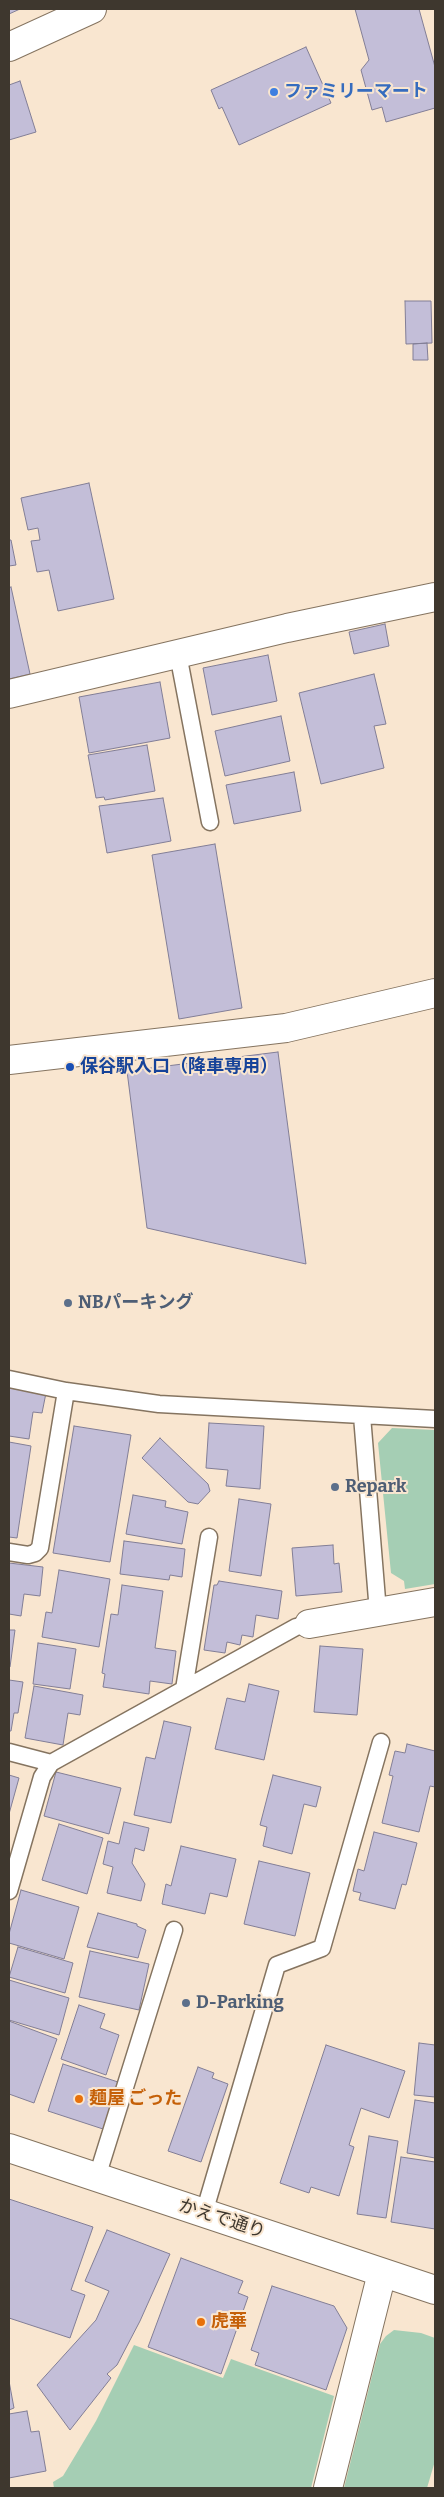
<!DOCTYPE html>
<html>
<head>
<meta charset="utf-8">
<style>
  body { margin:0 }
  #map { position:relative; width:444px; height:2497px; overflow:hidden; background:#f9e6d0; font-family:Bitter,serif }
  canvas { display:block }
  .frame { position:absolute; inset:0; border:10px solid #3e372e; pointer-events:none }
</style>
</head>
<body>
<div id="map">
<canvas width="444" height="2497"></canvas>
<div class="frame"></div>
</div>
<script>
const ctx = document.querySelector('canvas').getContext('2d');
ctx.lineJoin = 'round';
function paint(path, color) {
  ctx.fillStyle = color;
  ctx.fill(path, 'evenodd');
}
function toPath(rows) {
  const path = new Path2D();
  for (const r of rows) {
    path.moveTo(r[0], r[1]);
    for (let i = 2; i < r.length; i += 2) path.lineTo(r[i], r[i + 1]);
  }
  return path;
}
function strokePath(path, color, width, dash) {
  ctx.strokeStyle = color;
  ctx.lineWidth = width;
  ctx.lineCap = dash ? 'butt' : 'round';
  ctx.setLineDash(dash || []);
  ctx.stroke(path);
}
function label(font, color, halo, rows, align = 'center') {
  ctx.font = font + ' Bitter,"Noto Sans JP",serif';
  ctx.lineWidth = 4;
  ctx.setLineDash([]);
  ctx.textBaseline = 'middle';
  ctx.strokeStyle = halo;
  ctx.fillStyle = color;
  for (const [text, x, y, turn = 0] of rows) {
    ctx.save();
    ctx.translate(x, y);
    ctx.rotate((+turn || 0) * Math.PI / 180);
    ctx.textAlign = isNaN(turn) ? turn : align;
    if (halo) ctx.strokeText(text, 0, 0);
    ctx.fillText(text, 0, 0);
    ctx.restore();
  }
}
paint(toPath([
  [392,1428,435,1430,435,1584,405,1589,404,1581,391,1573,378,1443],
  [394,2330,421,2333,435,2338,435,2461,427,2488,344,2488,380,2344,386,2336],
  [134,2345,223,2378,231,2359,334,2396,311,2488,54,2488,53,2482,63,2476,96,2421]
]), '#a5ceb4');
const building = toPath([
  [9,9,20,9,9,14,9,9],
  [355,9,419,9,435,67,435,108,386,122,382,107,372,110,361,70,369,60,355,9],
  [306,47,331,103,239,145,222,107,219,109,211,90,306,47],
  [20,81,36,132,9,140,9,85,20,81],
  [405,301,431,301,432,343,406,344,405,301],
  [427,343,428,360,413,360,413,344,427,343],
  [89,483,114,599,58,611,49,570,37,572,31,541,40,540,38,528,28,530,21,498,89,483],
  [9,540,11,540,16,565,9,566,9,540],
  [11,587,30,674,9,679,9,588,11,587],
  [385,624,389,646,354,654,349,632,385,624],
  [268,655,277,701,212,715,203,668,268,655],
  [374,674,386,724,374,726,384,768,321,784,299,693,374,674],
  [160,682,170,738,89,753,79,697,160,682],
  [281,716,290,761,225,776,215,731,281,716],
  [147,745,155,791,105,800,104,797,96,798,88,755,147,745],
  [294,772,301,811,234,824,226,785,294,772],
  [163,798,171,841,107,853,99,806,163,798],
  [215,844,242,1008,179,1019,152,855,215,844],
  [278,1052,306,1264,147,1228,127,1071,278,1052],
  [9,1388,46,1393,42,1413,33,1412,29,1439,9,1436,9,1388],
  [209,1423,264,1426,260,1489,226,1486,228,1470,206,1468,209,1423],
  [74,1426,131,1435,110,1562,53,1553,74,1426],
  [160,1438,208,1484,210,1491,198,1504,188,1502,142,1458,160,1438],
  [9,1442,31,1446,17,1538,9,1537,9,1442],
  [133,1495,166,1501,165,1507,188,1512,182,1544,126,1534,133,1495],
  [239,1499,271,1504,261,1576,229,1571,239,1499],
  [124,1541,185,1549,182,1577,170,1575,169,1580,120,1574,124,1541],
  [333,1545,334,1564,339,1563,342,1592,296,1596,292,1548,333,1545],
  [9,1563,43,1567,40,1596,24,1594,21,1616,9,1614,9,1563],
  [59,1570,110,1579,99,1647,42,1637,46,1612,52,1613,59,1570],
  [219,1581,282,1591,278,1619,256,1615,253,1637,242,1635,240,1645,227,1642,225,1653,204,1650,214,1585,217,1585,219,1581],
  [122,1585,163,1591,155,1648,176,1651,172,1684,150,1681,149,1694,103,1687,105,1674,102,1673,111,1614,118,1615,122,1585],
  [9,1630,15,1630,10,1667,9,1667,9,1630],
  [38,1643,76,1649,70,1689,33,1684,38,1643],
  [320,1646,363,1649,357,1715,314,1712,320,1646],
  [9,1680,23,1682,18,1713,14,1713,11,1731,9,1731,9,1680],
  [249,1684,279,1691,264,1760,215,1749,227,1698,245,1702,249,1684],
  [34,1686,83,1695,80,1715,68,1713,63,1745,25,1738,34,1686],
  [164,1721,191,1727,171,1823,134,1815,146,1757,155,1759,164,1721],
  [407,1744,435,1751,435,1787,430,1786,419,1832,382,1823,393,1776,389,1775,395,1751,405,1753,407,1744],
  [56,1772,121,1788,109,1834,44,1816,56,1772],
  [9,1775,19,1778,9,1814,9,1775],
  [273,1775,321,1787,316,1807,304,1804,292,1854,263,1846,267,1827,260,1825,273,1775],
  [124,1822,149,1828,144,1851,135,1848,132,1863,145,1884,141,1901,107,1893,113,1867,103,1864,108,1841,119,1844,124,1822],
  [59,1824,103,1838,87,1894,42,1880,59,1824],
  [374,1832,417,1843,406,1885,402,1884,395,1909,359,1900,361,1893,353,1891,358,1869,364,1871,374,1832],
  [181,1846,236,1859,227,1897,210,1893,205,1914,162,1904,166,1884,171,1886,181,1846],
  [259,1861,310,1873,295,1936,244,1924,259,1861],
  [21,1890,79,1907,64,1959,9,1943,9,1934,21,1890],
  [98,1913,137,1924,137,1926,146,1930,138,1958,87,1947,98,1913],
  [18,1947,73,1963,65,1993,9,1977,18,1947],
  [90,1951,149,1964,139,2010,79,1997,90,1951],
  [9,1980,69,1998,59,2035,9,2020,9,1980],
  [79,2005,105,2014,100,2028,119,2035,106,2075,61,2059,79,2005],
  [9,2021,57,2039,34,2103,9,2094,9,2021],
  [419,2043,435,2045,435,2097,414,2095,419,2043],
  [326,2045,405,2071,389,2118,361,2108,349,2145,354,2147,339,2196,311,2187,309,2193,280,2183,326,2045],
  [63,2064,118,2082,103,2129,48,2111,63,2064],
  [198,2067,214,2073,212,2078,228,2084,201,2162,168,2151,198,2067],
  [415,2100,435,2103,435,2158,407,2153,415,2100],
  [369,2136,398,2141,386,2218,357,2214,369,2136],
  [401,2157,435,2162,435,2229,391,2222,401,2157],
  [9,2199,93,2227,71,2290,85,2295,70,2338,9,2318,9,2199],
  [107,2230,170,2254,140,2321,117,2365,107,2374,111,2378,70,2430,37,2385,96,2320,109,2291,85,2281,107,2230],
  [181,2258,243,2281,238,2293,248,2297,221,2374,148,2347,181,2258],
  [272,2286,334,2306,347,2328,326,2390,255,2365,259,2353,251,2350,272,2286],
  [9,2381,14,2408,9,2410,9,2381],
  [27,2411,31,2432,39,2431,46,2471,9,2478,9,2414,27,2411]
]);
paint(building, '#c3bed8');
strokePath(building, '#827e96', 1);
const lane = toPath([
  [178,654,210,822],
  [9,1379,66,1391,159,1404,435,1419],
  [362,1416,378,1612],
  [9,1552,28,1555,35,1553,40,1548,66,1391],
  [184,1689,209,1537],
  [9,1752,51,1763],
  [9,1891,42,1777,51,1763,296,1627,309,1624],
  [97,2177,174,1930],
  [204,2213,277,1965,322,1948,381,1742]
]);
const street = toPath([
  [9,694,287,628,435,597],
  [9,1060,286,1028,435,993],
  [309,1624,435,1602],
  [328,2488,382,2273]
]);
const secondary = toPath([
  [9,2148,435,2290]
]);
const primary = toPath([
  [9,47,92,9]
]);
strokePath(lane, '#857460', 19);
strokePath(street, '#857460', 30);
strokePath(secondary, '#857460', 30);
strokePath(primary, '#857460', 30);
strokePath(lane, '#fff', 16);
strokePath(street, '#fff', 28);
strokePath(secondary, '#fff', 28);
strokePath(primary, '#fff', 28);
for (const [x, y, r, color] of [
  [274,92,5,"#3f7fe0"],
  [70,1067,5,"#1a4fb4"],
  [68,1303,5,"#5c6f8a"],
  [335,1487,5,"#5c6f8a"],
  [186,2003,5,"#5c6f8a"],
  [79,2099,5,"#e8710a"],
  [201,2322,5,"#e8710a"]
]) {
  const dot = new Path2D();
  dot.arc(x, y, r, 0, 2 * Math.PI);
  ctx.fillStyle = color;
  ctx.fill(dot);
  strokePath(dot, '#f9e6d0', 2);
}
label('bold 18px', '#366cbe', '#f9e6d0', [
  ["ファミリーマート",284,92]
], 'left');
label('bold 18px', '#164399', '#f9e6d0', [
  ["保谷駅入口（降車専用）",80,1067]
], 'left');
label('bold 18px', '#4e5e75', '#f9e6d0', [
  ["NBパーキング",78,1303],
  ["Repark",345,1487],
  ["D-Parking",196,2003]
], 'left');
label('bold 18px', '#c56008', '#f9e6d0', [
  ["麺屋 ごった",89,2099],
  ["虎華",211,2322]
], 'left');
label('18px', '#3e372e', '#f9e6d0', [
  ["かえで通り",222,2219,18]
]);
</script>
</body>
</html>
